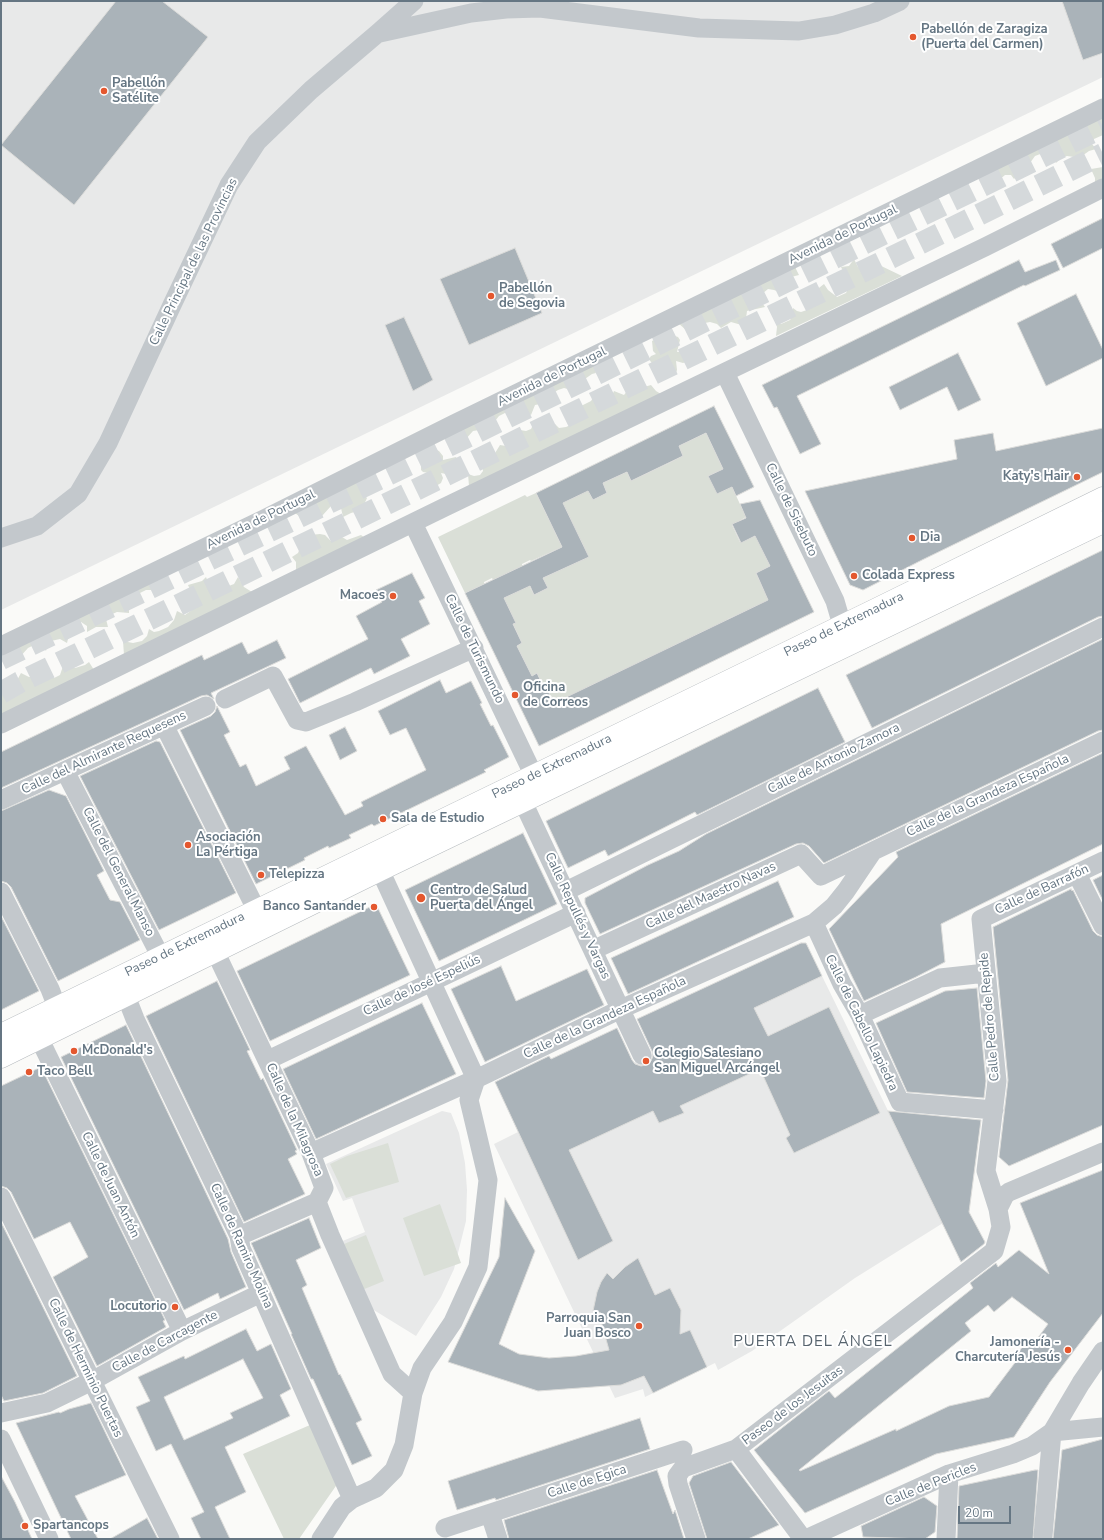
<!DOCTYPE html>
<html>
<head>
<meta charset="utf-8">
<style>
  body { margin:0 }
  #map { position:relative; width:1104px; height:1540px; overflow:hidden; background:#fafaf8; font-family:"Nunito Sans",sans-serif }
  canvas { display:block }
  .frame { position:absolute; inset:0; border:2px solid #657683; pointer-events:none }
  .scale { position:absolute; left:958px; top:1506px; width:53px; height:18px; box-sizing:border-box; border:2px solid #657683; border-top:0; padding-left:5px; font-size:12px; line-height:14px; white-space:nowrap; color:#657683; -webkit-text-stroke:3px #fff; paint-order:stroke }
</style>
</head>
<body>
<div id="map">
<canvas width="1104" height="1540"></canvas>
<div class="frame"></div>
<div class="scale">20 m</div>
</div>
<script>
const ctx = document.querySelector('canvas').getContext('2d');
ctx.lineJoin = 'round';
function paint(path, color) {
  ctx.fillStyle = color;
  ctx.fill(path, 'evenodd');
}
function toPath(rows) {
  const path = new Path2D();
  for (const r of rows) {
    path.moveTo(r[0], r[1]);
    for (let i = 2; i < r.length; i += 2) path.lineTo(r[i], r[i + 1]);
  }
  return path;
}
function strokePath(path, color, width, dash) {
  ctx.strokeStyle = color;
  ctx.lineWidth = width;
  ctx.lineCap = dash ? 'butt' : 'round';
  ctx.setLineDash(dash || []);
  ctx.stroke(path);
}
function label(font, color, halo, rows, align = 'center') {
  ctx.font = font + ' "Nunito Sans",sans-serif';
  ctx.lineWidth = 4;
  ctx.setLineDash([]);
  ctx.textBaseline = 'middle';
  ctx.strokeStyle = halo;
  ctx.fillStyle = color;
  for (const [text, x, y, turn = 0] of rows) {
    ctx.save();
    ctx.translate(x, y);
    ctx.rotate((+turn || 0) * Math.PI / 180);
    ctx.textAlign = isNaN(turn) ? turn : align;
    if (halo) ctx.strokeText(text, 0, 0);
    ctx.fillText(text, 0, 0);
    ctx.restore();
  }
}
paint(toPath([
  [1,1,1103,1,1103,77,1,610],
  [822,976,943,1223,855,1278,752,1351,718,1370,715,1363,645,1397,643,1389,615,1398,494,1144,518,1132,512,1119],
  [442,1111,451,1113,459,1133,465,1163,467,1190,466,1221,454,1269,441,1297,416,1336,364,1304,340,1242,365,1232,352,1198,343,1201,326,1164]
]), '#e8e9e9');
paint(toPath([
  [1103,117,1103,135,1094,139,1092,144,1096,149,1089,151,1082,156,1081,161,1074,157,1067,156,1061,158,1056,163,1053,157,1043,153,1035,156,1030,163,1028,174,1019,174,1014,179,1011,175,1005,175,998,181,995,177,988,172],
  [1103,167,1103,180,1095,184,1095,178,1091,169],
  [854,259,858,267,866,272,872,267,873,262,902,276,776,336,777,327,776,323,781,324,790,320,793,315,793,308,797,311,801,312,807,310,810,305,811,300,806,292,815,291,824,284,828,290,837,297,846,293,848,289,848,281,841,267,849,266],
  [796,266,796,269,799,275,791,277,786,282,782,287,782,293,774,290,768,289,762,294,760,300,765,307,747,311,745,326,731,322,721,328,717,324,710,322,705,323,701,331,694,328,690,330,688,334,686,330,678,323],
  [675,336,678,337,680,340,677,352,690,351,693,353,693,358,689,361,683,363,676,361,677,370,676,373,672,376,669,372,668,367,658,370,655,368,649,359,651,356,656,354,653,351,652,341,656,339,662,340,668,346,672,338],
  [593,365,596,373,592,374,582,381,580,384,579,392,564,388,558,390,552,394,551,402,535,405,531,415,525,412,519,412,516,413,513,416,509,413,505,413,499,416,495,421,493,431,485,429,473,431,465,440,457,431],
  [651,385,656,391,661,394,469,486,468,474,474,476,480,475,483,471,482,461,486,461,492,458,500,445,506,446,512,445,515,441,520,430,526,431,531,429,533,425,536,430,540,431,547,431,555,424,559,428,566,427,573,424,576,419,576,415,572,407,581,406,591,401,594,396,596,402,601,406,605,406,608,404,614,391,624,395,627,391,627,386,637,389],
  [706,433,723,469,708,476,732,487,746,517,732,525,740,542,756,536,770,566,756,573,764,591,784,595,753,620,748,610,728,619,716,639,710,628,556,706,548,691,546,692,537,673,532,676,517,646,522,643,513,624,496,602,529,585,534,595,548,588,543,578,588,557,562,503,588,490,593,500,607,493,603,483,627,472,631,481,669,463,683,456,679,446],
  [434,449,439,451,443,456,443,460,456,457,458,460,457,464,448,466,450,472,446,474,441,473,443,478,441,483,436,486,432,487,427,481,429,473,423,472,421,470,421,466,423,463,426,462,424,460,425,457,426,455,431,457],
  [368,473,368,478,373,483,368,486,366,491,365,496,367,498,362,509,364,513,358,511,351,513,343,517,341,508,337,505,331,506,322,516,320,513,308,511,304,513,300,519,299,516,292,511],
  [536,493,562,547,531,561,530,560,522,564,522,566,493,580,492,578,484,582,484,584,465,593,438,537,525,495,527,497],
  [320,534,325,535,331,541,335,540,337,534,347,540,361,535,365,538,296,570,296,562,292,557,298,553,300,548,300,535,310,535],
  [206,577,208,582,218,588,226,587,234,584,238,577,244,587,252,592,124,655,123,641,133,643,142,641,147,636,149,629,154,632,159,631,168,627,174,620,177,611,185,615,192,610,194,599,188,585,202,581],
  [151,580,153,590,146,590,132,597,129,604,129,613,117,612,110,615,106,619,108,627,96,627,87,632,87,626,81,622,75,622,71,627,67,643,60,639,51,641,47,646,46,651,42,646,34,645,28,648,19,658,10,648],
  [89,662,94,670,1,715,1,692,9,691,15,684,21,673,29,677,36,677,41,674,44,669,49,678,54,678,60,675,64,663,68,667,75,668,85,665],
  [388,1143,399,1182,346,1198,330,1164,347,1156],
  [440,1204,461,1263,424,1276,403,1218],
  [366,1235,384,1281,362,1290,344,1244],
  [310,1425,338,1483,299,1539,284,1539,243,1454]
]), '#dadfd7');
const building = toPath([
  [116,1,162,1,208,37,74,205,1,145,116,1],
  [1062,1,1103,1,1103,53,1083,60,1062,1],
  [1103,218,1103,248,1063,268,1051,244,1103,218],
  [515,248,542,313,469,345,440,279,515,248],
  [1019,260,1025,272,1056,260,1060,270,1025,286,1024,285,797,396,821,444,800,454,777,407,774,408,762,385,1019,260],
  [1076,294,1103,350,1103,358,1046,386,1017,323,1076,294],
  [404,317,433,380,413,391,385,325,404,317],
  [958,353,981,400,958,411,947,387,900,410,889,387,958,353],
  [714,406,754,487,736,496,732,487,717,494,708,476,723,469,706,433,679,446,683,456,631,481,627,472,603,483,607,493,593,500,588,491,563,503,589,557,543,578,548,588,534,595,530,586,504,598,516,623,513,624,522,643,517,646,532,676,537,673,546,692,548,691,554,703,768,600,756,573,770,566,755,536,741,543,732,524,746,518,740,504,760,500,814,612,539,746,465,593,562,547,536,493,714,406],
  [1103,428,1103,472,922,560,863,590,850,585,805,491,957,459,954,440,993,433,996,451,1103,428],
  [1103,550,1103,616,1098,617,872,728,846,675,1103,550],
  [412,573,425,598,419,601,430,624,401,639,410,656,374,674,371,668,300,703,288,679,368,639,356,616,382,602,376,590,412,573],
  [1103,639,1103,730,1098,731,824,863,809,846,803,843,796,844,600,934,585,903,585,898,648,865,679,851,706,834,1103,639],
  [277,640,286,658,211,693,214,699,207,695,201,696,1,788,1,752,202,655,204,660,242,642,248,654,277,640],
  [440,680,446,693,471,681,482,703,480,704,491,726,493,725,509,757,484,770,486,772,374,826,372,824,349,835,351,838,329,848,328,846,304,858,305,860,256,884,180,730,211,716,215,712,217,706,230,732,224,735,240,767,246,764,256,786,290,769,284,757,306,746,345,815,363,806,361,802,426,770,406,728,390,735,378,711,440,680],
  [818,688,845,742,697,815,695,812,608,856,605,850,568,868,546,821,818,688],
  [345,727,357,751,340,760,329,735,345,727],
  [156,741,160,742,236,893,159,930,80,776,156,741],
  [1103,753,1103,844,941,924,945,962,916,977,864,1001,829,929,898,857,896,852,1103,753],
  [49,790,66,796,104,871,97,875,110,900,120,902,140,940,58,981,11,887,7,883,1,881,1,811,49,790],
  [523,833,557,904,439,961,405,890,523,833],
  [1103,875,1103,901,1093,880,1103,875],
  [778,881,794,917,628,994,611,958,778,881],
  [1071,889,1072,891,1073,890,1093,931,1097,935,1103,937,1103,1125,1009,1166,999,1157,1008,1080,993,927,1071,889],
  [376,904,410,975,270,1041,237,971,376,904],
  [1,916,39,991,1,1010,1,916],
  [801,943,806,943,822,976,754,1008,768,1036,829,1007,880,1113,794,1153,786,1138,790,1135,760,1069,680,1106,684,1113,659,1123,653,1111,569,1150,613,1241,578,1260,495,1082,549,1056,551,1059,617,1028,632,1060,635,1064,641,1066,646,1065,651,1061,653,1056,652,1051,637,1019,801,943],
  [501,966,516,1001,587,969,604,1005,485,1062,451,989,501,966],
  [217,981,250,1050,247,1051,261,1080,263,1078,297,1150,295,1151,297,1154,288,1159,305,1194,244,1222,146,1016,217,981],
  [977,988,986,1081,984,1098,907,1092,876,1023,945,991,977,988],
  [422,1003,456,1074,316,1139,283,1069,422,1003],
  [126,1025,228,1239,231,1252,246,1287,220,1299,218,1293,184,1310,61,1057,126,1025],
  [41,1067,165,1320,163,1321,166,1327,97,1366,53,1277,88,1257,70,1222,34,1239,11,1192,7,1188,1,1186,1,1086,41,1067],
  [888,1111,981,1120,969,1212,985,1242,984,1244,961,1262,888,1111],
  [1103,1170,1103,1313,1050,1382,1014,1437,936,1454,805,1513,754,1450,829,1391,835,1398,973,1288,970,1283,996,1263,998,1267,1019,1250,1049,1274,1020,1203,1103,1170],
  [1012,1297,1048,1324,1032,1346,1026,1342,1014,1358,1017,1360,989,1397,949,1406,896,1431,896,1429,800,1471,799,1470,971,1331,965,1323,988,1305,994,1312,1012,1297],
  [505,1198,535,1251,499,1344,519,1354,549,1358,576,1356,609,1350,602,1325,601,1313,593,1311,597,1292,601,1282,607,1273,613,1279,625,1267,638,1258,655,1295,670,1288,681,1310,680,1334,690,1330,707,1367,653,1393,644,1376,621,1385,538,1391,448,1362,499,1257,505,1198],
  [309,1218,321,1248,296,1260,307,1285,302,1288,339,1375,340,1374,362,1420,356,1423,372,1456,352,1465,313,1379,311,1379,291,1334,292,1334,252,1245,251,1243,309,1218],
  [1,1222,77,1376,43,1393,4,1401,1,1395,1,1222],
  [246,1329,257,1351,271,1344,291,1389,280,1395,290,1416,225,1447,246,1492,215,1507,230,1539,201,1539,191,1518,204,1512,171,1444,156,1451,136,1407,150,1401,138,1377,184,1356,185,1359,246,1329],
  [243,1359,263,1398,230,1413,233,1418,184,1440,164,1397,243,1359],
  [91,1403,126,1475,75,1496,98,1539,71,1539,16,1423,59,1412,60,1413,69,1409,91,1403],
  [640,1418,650,1449,496,1500,495,1498,457,1510,448,1481,640,1418],
  [1103,1439,1103,1539,1053,1539,1062,1450,1103,1439],
  [731,1462,779,1525,748,1539,707,1539,689,1483,693,1476,731,1462],
  [657,1470,673,1514,675,1510,684,1539,509,1539,504,1520,657,1470],
  [1035,1470,1038,1470,1033,1539,957,1539,959,1486,1035,1470],
  [1,1476,15,1502,32,1539,1,1539,1,1476],
  [924,1497,937,1506,935,1532,925,1539,863,1537,861,1526,924,1497],
  [147,1518,158,1539,110,1539,147,1518]
]);
paint(building, '#aab3b9');
strokePath(building, '#dcdcda', 1);
strokePath(toPath([
  [1,659,465,438,1103,127],
  [1,693,20,682,475,461,1103,154]
]), '#d5d9db', 22, [22, 11]);
const primary = toPath([
  [1,1035,873,611,1103,498],
  [1,1057,380,870,1103,522]
]);
strokePath(primary, '#b5babe', 23);
strokePath(toPath([
  [380,33,471,13,506,9,540,8,699,28,799,31,835,25,874,13,900,1],
  [725,373,835,601,842,625,838,640],
  [413,523,534,776,523,802,642,1055],
  [1,538,37,526,78,494,108,443,172,305,229,185,257,142,311,90,378,33,414,1],
  [1,646,264,519,454,424,1103,108],
  [225,699,273,676,297,720,306,722,355,702,474,648],
  [1,724,443,508,985,247,1103,188],
  [164,725,257,911],
  [65,771,168,971],
  [1,800,206,706],
  [377,856,380,870,476,1079],
  [1077,874,1103,926],
  [566,891,1103,627],
  [1,892,50,989,57,1007,60,1022],
  [814,923,842,984,860,1015,900,1102,994,1110],
  [593,950,801,854,821,876,1103,741],
  [215,951,311,1153,324,1188,317,1202,330,1235,392,1374,413,1393],
  [126,996,135,1019,239,1236,241,1248,352,1499],
  [860,1015,940,978,986,973],
  [39,1038,182,1331],
  [268,1060,576,913],
  [311,1153,476,1079,621,1009,814,923,834,906,846,891,873,851],
  [1,1197,170,1539],
  [998,1209,986,1171,997,1081,981,919,1103,861],
  [239,1236,317,1202],
  [1,1413,47,1403,92,1381,182,1331,261,1293],
  [1,1439,49,1539],
  [736,1449,803,1539],
  [490,1514,498,1539],
  [445,1528,683,1450],
  [1043,1536,1052,1432,1081,1383,1103,1351],
  [321,1539,342,1507,352,1499,376,1488,394,1470,404,1445,413,1393,422,1368,453,1322,478,1267,488,1180,469,1100,476,1079],
  [696,1539,678,1484,677,1476,683,1468,736,1449,994,1251,1001,1227,998,1209,1005,1195,1009,1192,1103,1152],
  [806,1539,949,1474,1013,1454,1032,1446,1052,1432,1103,1427],
  [946,1539,949,1474]
]), '#c3c8cc', 19);
strokePath(primary, '#fff', 22);
for (const [x, y, r, color] of [
  [913,37,4,"#e4572e"],
  [104,91,4,"#e4572e"],
  [491,296,4,"#e4572e"],
  [1077,477,4,"#e4572e"],
  [912,538,4,"#e4572e"],
  [854,576,4,"#e4572e"],
  [393,596,4,"#e4572e"],
  [515,695,4,"#e4572e"],
  [383,819,4,"#e4572e"],
  [188,845,4,"#e4572e"],
  [261,875,4,"#e4572e"],
  [421,898,5,"#e4572e"],
  [374,907,4,"#e4572e"],
  [74,1051,4,"#e4572e"],
  [646,1061,4,"#e4572e"],
  [29,1072,4,"#e4572e"],
  [175,1307,4,"#e4572e"],
  [639,1326,4,"#e4572e"],
  [1068,1350,4,"#e4572e"],
  [25,1526,4,"#e4572e"]
]) {
  const dot = new Path2D();
  dot.arc(x, y, r, 0, 2 * Math.PI);
  ctx.fillStyle = color;
  ctx.fill(dot);
  strokePath(dot, '#fff', 1.5);
}
label('bold 13px', '#657683', '#fff', [
  ["Pabellón de Zaragiza",921,30],
  ["(Puerta del Carmen)",921,45],
  ["Pabellón",112,84],
  ["Satélite",112,99],
  ["Pabellón",499,289],
  ["de Segovia",499,304],
  ["Katy's Hair",1069,477,"right"],
  ["Dia",920,538],
  ["Colada Express",862,576],
  ["Macoes",385,596,"right"],
  ["Oficina",523,688],
  ["de Correos",523,703],
  ["Sala de Estudio",391,819],
  ["Asociación",196,838],
  ["La Pértiga",196,853],
  ["Telepizza",269,875],
  ["Centro de Salud",430,891],
  ["Puerta del Ángel",430,906],
  ["Banco Santander",366,907,"right"],
  ["McDonald's",82,1051],
  ["Colegio Salesiano",654,1054],
  ["San Miguel Arcángel",654,1069],
  ["Taco Bell",37,1072],
  ["Locutorio",167,1307,"right"],
  ["Parroquia San",631,1319,"right"],
  ["Juan Bosco",631,1334,"right"],
  ["Jamonería -",1060,1343,"right"],
  ["Charcutería Jesús",1060,1358,"right"],
  ["Spartancops",33,1526]
], 'left');
label('13px', '#657683', '#fff', [
  ["Avenida de Portugal",843,235,-26],
  ["Calle Principal de las Provincias",194,262,-64],
  ["Avenida de Portugal",552,377,-26],
  ["Calle de Sisebuto",791,510,64],
  ["Avenida de Portugal",261,520,-26],
  ["Paseo de Extremadura",844,625,-26],
  ["Calle de Turismundo",474,649,64],
  ["Calle del Almirante Requesens",104,753,-25],
  ["Calle de Antonio Zamora",834,759,-26],
  ["Paseo de Extremadura",552,767,-26],
  ["Calle de la Grandeza Española",988,796,-25],
  ["Calle del General Manso",118,872,63],
  ["Calle de Barrafón",1042,890,-25],
  ["Calle del Maestro Navas",711,896,-25],
  ["Calle Repullés y Vargas",577,916,65],
  ["Paseo de Extremadura",185,945,-26],
  ["Calle de José Espeliús",422,986,-25],
  ["Calle Pedro de Repide",990,1017,-95],
  ["Calle de la Grandeza Española",605,1018,-25],
  ["Calle de Cabello Lapiedra",861,1023,64],
  ["Calle de la Milagrosa",294,1120,66],
  ["Calle de Juan Antón",110,1185,64],
  ["Calle de Ramiro Molina",241,1246,66],
  ["Calle de Carcagente",165,1342,-28],
  ["Calle de Herminio Puertas",85,1368,64],
  ["Paseo de los Jesuitas",793,1406,-37],
  ["Calle de Egica",587,1482,-18],
  ["Calle de Pericles",931,1485,-22]
]);
ctx.letterSpacing = '1px';
label('15px', '#57646e', '#fff', [
  ["PUERTA DEL ÁNGEL",813,1342]
]);
ctx.letterSpacing = '0px';
</script>
</body>
</html>
